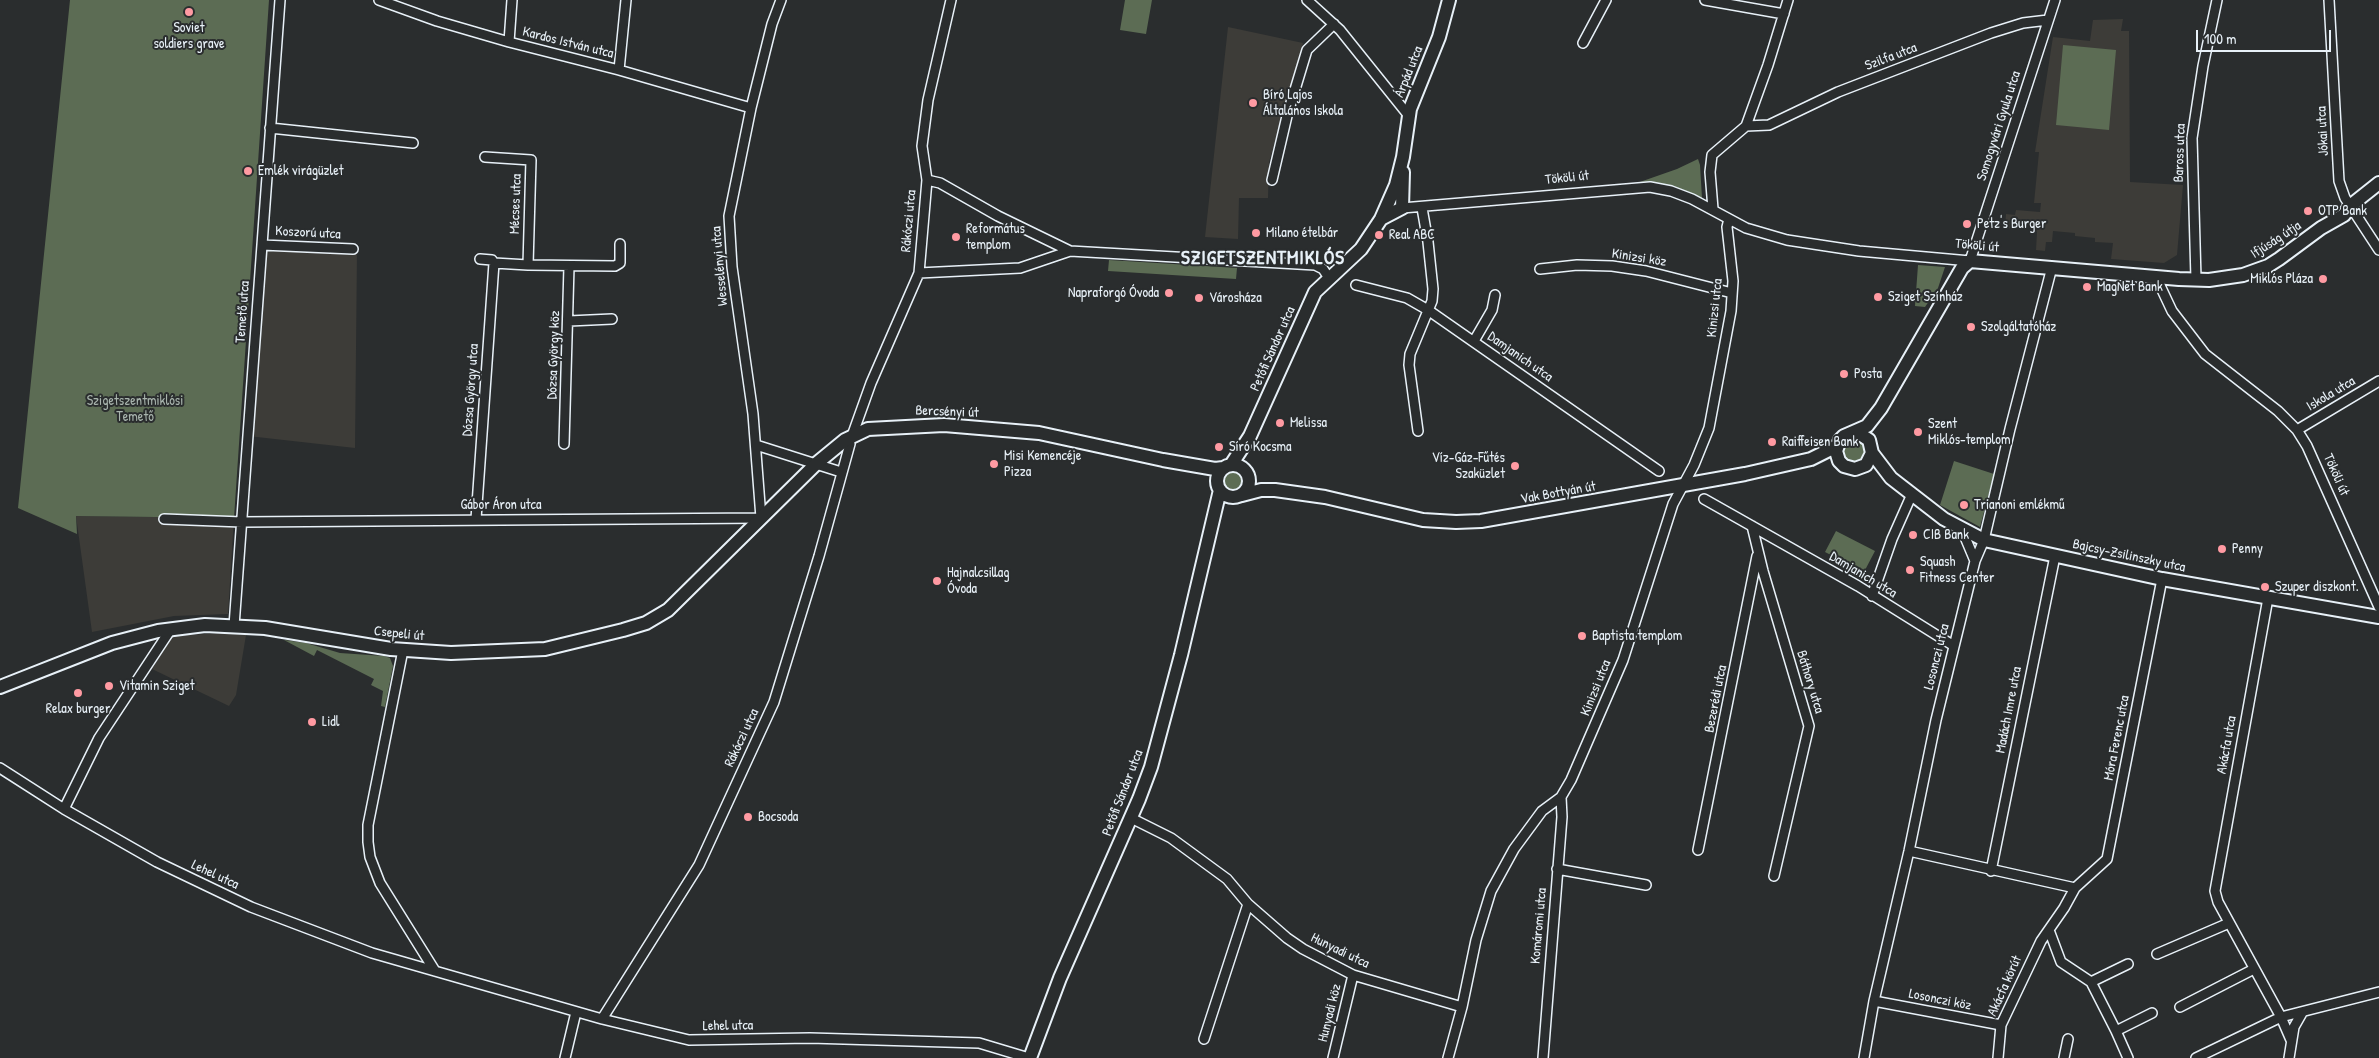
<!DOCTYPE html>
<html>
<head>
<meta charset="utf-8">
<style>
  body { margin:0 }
  #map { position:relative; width:2379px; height:1058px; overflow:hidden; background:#2a2d2e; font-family:"Patrick Hand",sans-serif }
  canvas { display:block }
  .scale { position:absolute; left:2196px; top:30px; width:135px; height:22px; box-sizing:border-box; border:2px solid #e8f1f8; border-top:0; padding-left:6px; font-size:15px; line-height:18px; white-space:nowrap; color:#e8f1f8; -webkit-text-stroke:4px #2a2d2e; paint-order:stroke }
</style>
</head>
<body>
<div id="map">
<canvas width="2379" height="1058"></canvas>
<div class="scale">100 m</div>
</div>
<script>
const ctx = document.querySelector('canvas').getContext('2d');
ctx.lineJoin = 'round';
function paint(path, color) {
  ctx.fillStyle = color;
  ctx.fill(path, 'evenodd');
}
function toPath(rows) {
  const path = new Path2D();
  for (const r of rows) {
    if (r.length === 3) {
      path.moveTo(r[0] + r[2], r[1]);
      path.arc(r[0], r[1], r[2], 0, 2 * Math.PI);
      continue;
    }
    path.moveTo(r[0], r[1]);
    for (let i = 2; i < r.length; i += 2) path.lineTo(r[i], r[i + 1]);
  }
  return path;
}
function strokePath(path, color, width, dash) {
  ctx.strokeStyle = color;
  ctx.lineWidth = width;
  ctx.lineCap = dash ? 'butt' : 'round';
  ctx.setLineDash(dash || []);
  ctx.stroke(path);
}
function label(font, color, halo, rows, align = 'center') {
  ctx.font = font + ' "Patrick Hand",sans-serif';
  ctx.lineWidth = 4;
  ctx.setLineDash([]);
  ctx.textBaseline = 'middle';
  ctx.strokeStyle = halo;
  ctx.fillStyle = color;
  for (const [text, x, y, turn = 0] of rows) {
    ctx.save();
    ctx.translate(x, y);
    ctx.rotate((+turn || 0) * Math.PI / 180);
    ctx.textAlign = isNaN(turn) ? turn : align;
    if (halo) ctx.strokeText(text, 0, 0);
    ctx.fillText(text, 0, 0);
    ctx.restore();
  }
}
paint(toPath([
  [2123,19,2121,31,2129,31,2130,182,2183,185,2177,255,2164,263,2111,259,2113,243,2095,242,2095,238,2075,236,2075,233,2053,231,2052,242,2046,242,2045,251,2036,250,2037,232,2032,231,2032,224,2026,224,2026,230,2005,228,2006,214,2015,215,2016,210,2040,212,2041,203,2034,203,2039,152,2035,152,2053,37,2090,41,2093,20],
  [1228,27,1303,43,1269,162,1268,198,1239,198,1238,239,1205,237],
  [262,247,357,251,355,448,248,436],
  [76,516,234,518,228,614,174,616,92,632],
  [222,633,246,635,236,695,229,706,152,669,172,636]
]), '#3d3c38');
paint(toPath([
  [70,0,269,0,234,518,76,516,77,534,18,508],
  [1125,0,1152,0,1146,34,1120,30],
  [2063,45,2116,50,2109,130,2056,125],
  [1698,159,1700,165,1702,198,1657,183,1637,183,1677,169],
  [1109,260,1237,268,1236,279,1108,271],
  [1918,265,1945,267,1938,288,1925,307,1915,306],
  [1855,451,12],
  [1954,461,1994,474,1980,527,1940,505],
  [1233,481,10],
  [1836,531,1875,551,1864,572,1825,552],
  [284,640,306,643,340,653,384,656,390,658,393,666,385,707,381,706,383,691,371,685,374,679,317,650,314,656]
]), '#5c6c54');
const street = toPath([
  [379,0,437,21,509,42,619,70,751,108],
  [1307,0,1340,30,1409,116],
  [1705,0,1784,14],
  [2329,0,2339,181,2345,198,2379,250],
  [509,42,512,0],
  [1583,43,1606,0],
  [619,70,626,0],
  [1746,126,1769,125,1838,92,1991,33,2023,23,2048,20],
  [270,128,413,143],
  [485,157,531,160,528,265],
  [927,180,940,183,998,216,1070,251],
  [1272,180,1287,116,1307,50,1334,24],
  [1402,208,1650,187,1671,191,1692,199,1746,228,1787,240,1859,251,1970,261,2055,0],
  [1713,209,1710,172,1712,155,1746,126,1768,65,1788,0],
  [262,245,353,249],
  [480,259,492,260,494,263,528,265,615,266,620,263,620,244],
  [1540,269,1577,265,1612,266,1646,271,1732,293],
  [919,273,1020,268,1070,251,1315,265,1323,269,1329,278],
  [2156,277,2172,311,2205,354,2278,411,2297,430,2307,446,2379,607],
  [2196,279,2192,138,2203,66,2217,0],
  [1356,285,1407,298,1428,310,1659,471],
  [569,321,612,319],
  [1474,341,1492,310,1495,295],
  [2297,430,2379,381],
  [1418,431,1409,365,1410,354,1432,301,1433,289,1428,242,1422,208],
  [852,436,871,383,919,273,927,180,922,146,928,100,951,0],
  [564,444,569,266],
  [756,445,841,472],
  [1704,499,1858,586,1954,646],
  [164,519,242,522,761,518,753,414,732,267,729,216,751,108,772,24,781,0],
  [476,519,494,263],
  [1752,526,1763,571,1809,726,1774,876],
  [1962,530,1975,561],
  [1872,596,1892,539,1912,494],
  [2268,598,2215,891,2218,902,2281,1017,2291,1040],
  [234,626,280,0],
  [403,650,368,825,368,842,370,857,380,883,435,971],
  [0,768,64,809,157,862,251,907,372,953,602,1019,689,1040,810,1038,979,1043,1029,1058],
  [64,809,99,738,171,629],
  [1131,818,1171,838,1227,879,1248,904,1287,938,1303,949,1353,975,1462,1007],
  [1698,850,1757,556],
  [1909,851,2075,888],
  [1557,869,1646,885],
  [1991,871,2055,556],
  [2049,930,2061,962,2091,982,2116,1031,2152,1013],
  [2157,954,2229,923],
  [2091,982,2128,964],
  [1874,1001,2001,1025],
  [2180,1007,2254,969],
  [602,1019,699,865,774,702,819,556,850,444],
  [2116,1031,2128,1058],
  [1204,1039,1248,904],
  [565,1058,576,1012],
  [1333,1058,1353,975],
  [1448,1058,1462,1007,1476,940,1491,891,1514,849,1542,811,1561,797,1571,780,1623,660,1673,504,1694,465,1709,428,1731,311,1733,281,1727,227,1729,219],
  [1543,1058,1562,817,1561,797],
  [1864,1058,1874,1001,1909,851,1936,720,1975,561,1984,540,2010,429,2052,267],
  [1998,1058,2001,1025,2041,941,2064,908,2075,888,2107,859,2162,579],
  [2064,1058,2068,1039],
  [2196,1058,2281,1017,2379,992],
  [2289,1058,2294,1027,2302,1013]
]);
const secondary = toPath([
  [1381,219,1402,208,1403,172],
  [1855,433,1860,434,1869,440,1872,453,1866,465,1855,469,1844,466,1839,461,1836,451,1840,440,1844,436,1867,426,1881,408,1962,268,1970,261,2179,279,2209,280,2243,275,2268,266,2279,259,2321,228,2344,215,2350,206,2379,183],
  [1872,453,1891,478,1900,485,1944,519,1984,540,2162,579,2379,617],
  [1233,481,16],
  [1231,465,1250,436,1315,292,1361,249,1381,219,1396,185,1403,157,1410,109,1439,37,1449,0],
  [1242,495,1261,490,1275,490,1325,497,1423,520,1456,522,1481,521,1745,474,1811,459,1837,446],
  [0,687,112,643,158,631,205,625,265,628,391,649,451,653,545,649,623,630,646,623,668,610,817,463,845,440,868,429,944,425,1039,433,1163,460,1215,469,1223,468],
  [1030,1058,1060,978,1139,799,1151,767,1181,655,1220,490]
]);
strokePath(street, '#e8f1f8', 12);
strokePath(secondary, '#e8f1f8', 16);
strokePath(street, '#2a2d2e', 9);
strokePath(secondary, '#2a2d2e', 12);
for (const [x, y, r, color] of [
  [189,12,5,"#ff9aa2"],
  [1253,103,5,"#ff9aa2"],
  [248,171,5,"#ff9aa2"],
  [2308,211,5,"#ff9aa2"],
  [1967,224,5,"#ff9aa2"],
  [1256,233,5,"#ff9aa2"],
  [1379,235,5,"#ff9aa2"],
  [956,237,5,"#ff9aa2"],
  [2323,279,5,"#ff9aa2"],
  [2087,287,5,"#ff9aa2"],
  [1169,293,5,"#ff9aa2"],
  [1878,297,5,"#ff9aa2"],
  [1199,298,5,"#ff9aa2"],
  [1971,327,5,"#ff9aa2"],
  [1844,374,5,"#ff9aa2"],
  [1280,423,5,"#ff9aa2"],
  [1918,432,5,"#ff9aa2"],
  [1772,442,5,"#ff9aa2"],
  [1219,447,5,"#ff9aa2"],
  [994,464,5,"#ff9aa2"],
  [1515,466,5,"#ff9aa2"],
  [1964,505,5,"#ff9aa2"],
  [1913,535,5,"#ff9aa2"],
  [2222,549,5,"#ff9aa2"],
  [1910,570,5,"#ff9aa2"],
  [937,581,5,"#ff9aa2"],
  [2265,587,5,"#ff9aa2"],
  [1582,636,5,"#ff9aa2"],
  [109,686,5,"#ff9aa2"],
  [78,693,5,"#ff9aa2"],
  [312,722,5,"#ff9aa2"],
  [748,817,5,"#ff9aa2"]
]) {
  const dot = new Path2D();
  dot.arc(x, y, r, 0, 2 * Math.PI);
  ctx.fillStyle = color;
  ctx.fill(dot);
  strokePath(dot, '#2a2d2e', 2);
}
label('14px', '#e8f1f8', '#2a2d2e', [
  ["Soviet",189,28,"center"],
  ["soldiers grave",189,44,"center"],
  ["Bíró Lajos",1263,95],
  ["Általános Iskola",1263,111],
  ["Emlék virágüzlet",258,171],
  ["OTP Bank",2318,211],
  ["Petz's Burger",1977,224],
  ["Református",966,229],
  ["templom",966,245],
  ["Milano ételbár",1266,233],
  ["Real ABC",1389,235],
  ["Miklós Pláza",2313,279,"right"],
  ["MagNet Bank",2097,287],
  ["Napraforgó Óvoda",1159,293,"right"],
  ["Sziget Színház",1888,297],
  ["Városháza",1209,298],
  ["Szolgáltatóház",1981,327],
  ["Posta",1854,374],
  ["Melissa",1290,423],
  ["Szent",1928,424],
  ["Miklós-templom",1928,440],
  ["Raiffeisen Bank",1782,442],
  ["Síró Kocsma",1229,447],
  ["Misi Kemencéje",1004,456],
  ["Pizza",1004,472],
  ["Víz-Gáz-Fűtés",1505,458,"right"],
  ["Szaküzlet",1505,474,"right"],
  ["Trianoni emlékmű",1974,505],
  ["CIB Bank",1923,535],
  ["Penny",2232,549],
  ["Squash",1920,562],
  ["Fitness Center",1920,578],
  ["Hajnalcsillag",947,573],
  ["Óvoda",947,589],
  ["Szuper diszkont.",2275,587],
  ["Baptista templom",1592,636],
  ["Vitamin Sziget",119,686],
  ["Relax burger",78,709,"center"],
  ["Lidl",322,722],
  ["Bocsoda",758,817]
], 'left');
label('14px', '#e8f1f8', '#2a2d2e', [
  ["Kardos István utca",568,43,14],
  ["Szilfa utca",1891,57,-21],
  ["Árpád utca",1409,72,-68],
  ["Somogyvári Gyula utca",1999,126,-72],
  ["Jókai utca",2323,131,-93],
  ["Baross utca",2180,153,-88],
  ["Tököli út",1567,178,-6],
  ["Mécses utca",516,204,-88],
  ["Rákóczi utca",909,221,-85],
  ["Koszorú utca",308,233,3],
  ["Ifjúság útja",2276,240,-33],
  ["Tököli út",1977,246,5],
  ["Kinizsi köz",1639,258,9],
  ["Wesselényi utca",720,266,-95],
  ["Kinizsi utca",1715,308,-84],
  ["Temető utca",243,312,-86],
  ["Petőfi Sándor utca",1273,349,-66],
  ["Dózsa György köz",554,355,-88],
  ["Damjanich utca",1520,357,35],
  ["Dózsa György utca",471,390,-86],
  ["Iskola utca",2331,394,-31],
  ["Bercsényi út",947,412,2],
  ["Tököli út",2336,475,66],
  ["Vak Bottyán út",1558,493,-10],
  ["Gábor Áron utca",501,505],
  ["Bajcsy-Zsilinszky utca",2129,556,12],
  ["Damjanich utca",1863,575,31],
  ["Csepeli út",399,634,6],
  ["Losonczi utca",1937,657,-76],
  ["Báthory utca",1810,682,73],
  ["Kinizsi utca",1596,688,-68],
  ["Bezerédi utca",1716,699,-79],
  ["Madách Imre utca",2009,710,-79],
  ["Rákóczi utca",742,738,-65],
  ["Móra Ferenc utca",2117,738,-79],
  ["Akácfa utca",2227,745,-80],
  ["Petőfi Sándor utca",1123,793,-69],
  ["Lehel utca",215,875,25],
  ["Komáromi utca",1539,926,-85],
  ["Hunyadi utca",1340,951,26],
  ["Akácfa körút",2005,986,-66],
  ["Losonczi köz",1940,1000,11],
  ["Hunyadi köz",1330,1013,-76],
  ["Lehel utca",728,1026,-1]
]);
label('14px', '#a9b5ae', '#2a2d2e', [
  ["Szigetszentmiklósi",135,401],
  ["Temető",135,417]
]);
ctx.letterSpacing = '1px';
label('bold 19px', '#e8f1f8', '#2a2d2e', [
  ["SZIGETSZENTMIKLÓS",1263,259]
]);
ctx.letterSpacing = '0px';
</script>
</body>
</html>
